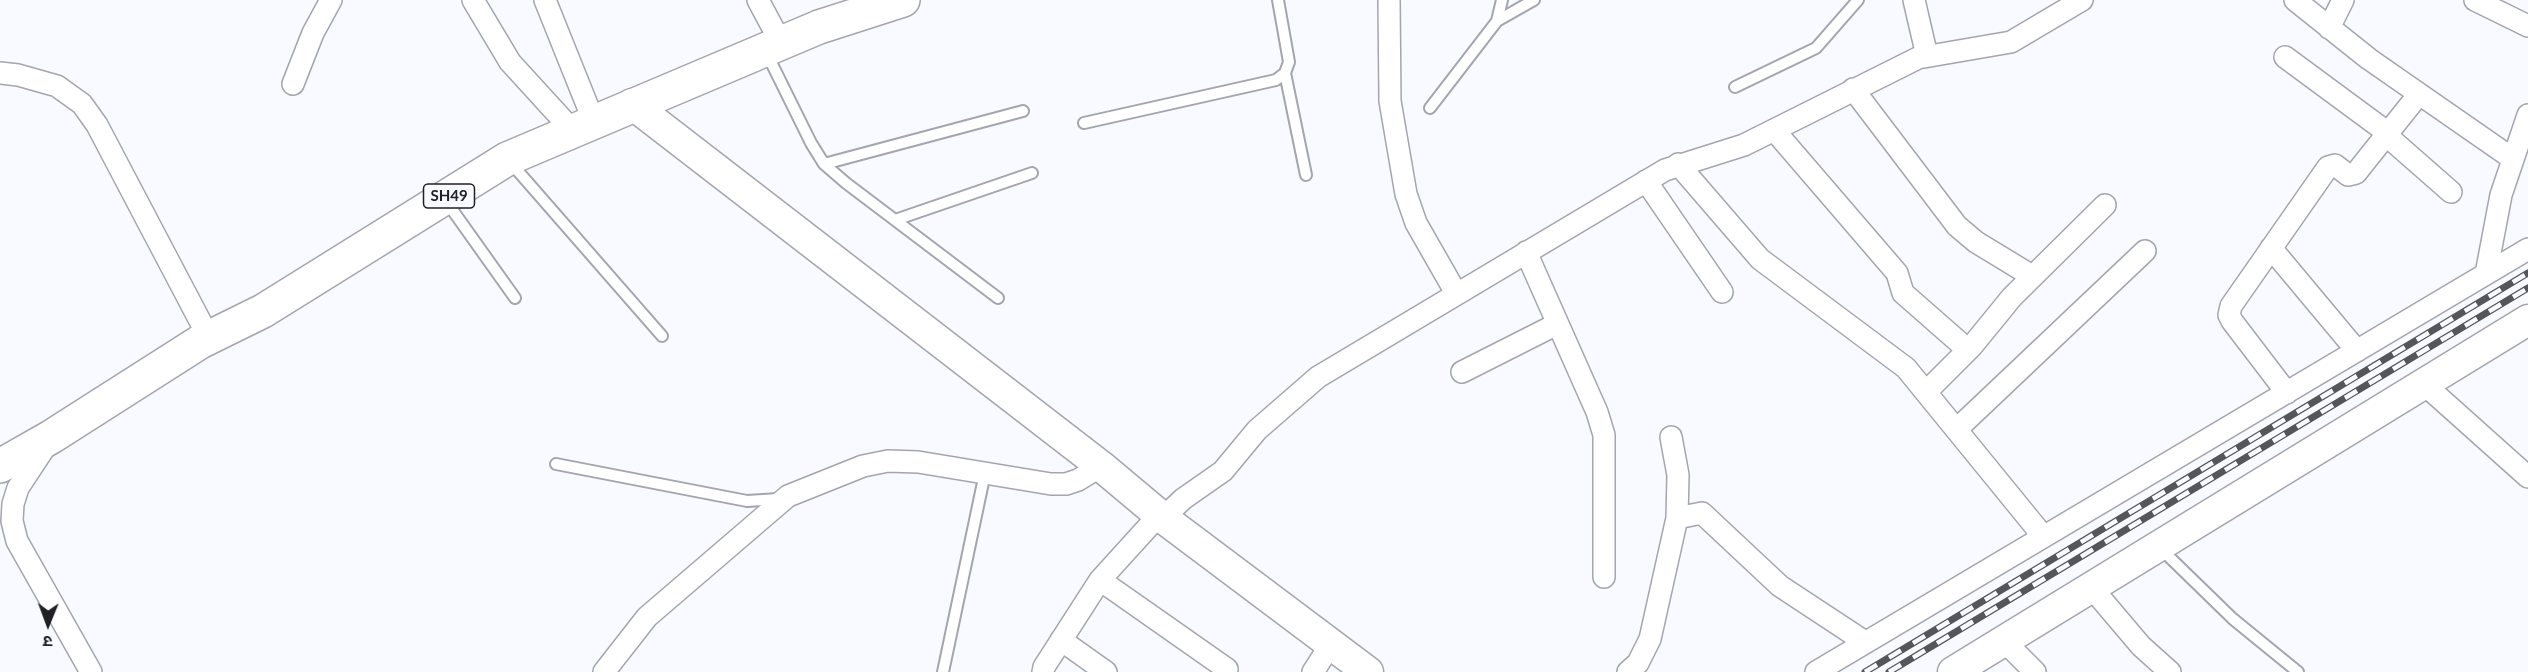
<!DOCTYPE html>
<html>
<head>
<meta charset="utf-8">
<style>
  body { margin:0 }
  #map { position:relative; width:2528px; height:672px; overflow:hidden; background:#f9faff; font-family:Lato,"Noto Sans Devanagari",sans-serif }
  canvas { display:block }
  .north { position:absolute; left:18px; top:594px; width:60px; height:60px; -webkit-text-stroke:4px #f9faff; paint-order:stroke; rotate:181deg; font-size:16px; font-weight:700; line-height:24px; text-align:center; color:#212125 }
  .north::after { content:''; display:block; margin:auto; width:21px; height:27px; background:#212125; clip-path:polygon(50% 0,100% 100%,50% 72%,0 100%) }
</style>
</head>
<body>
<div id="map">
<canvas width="2528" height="672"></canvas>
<div class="north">उ</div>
</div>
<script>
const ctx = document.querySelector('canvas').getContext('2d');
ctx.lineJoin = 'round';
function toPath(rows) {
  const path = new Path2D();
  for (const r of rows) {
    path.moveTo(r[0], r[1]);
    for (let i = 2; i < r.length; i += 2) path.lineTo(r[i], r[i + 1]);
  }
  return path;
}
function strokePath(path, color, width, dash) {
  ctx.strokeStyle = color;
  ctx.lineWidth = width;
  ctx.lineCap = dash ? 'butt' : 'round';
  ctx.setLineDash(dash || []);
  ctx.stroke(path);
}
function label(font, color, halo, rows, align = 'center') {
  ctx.font = font + ' Lato,sans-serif';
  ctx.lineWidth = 5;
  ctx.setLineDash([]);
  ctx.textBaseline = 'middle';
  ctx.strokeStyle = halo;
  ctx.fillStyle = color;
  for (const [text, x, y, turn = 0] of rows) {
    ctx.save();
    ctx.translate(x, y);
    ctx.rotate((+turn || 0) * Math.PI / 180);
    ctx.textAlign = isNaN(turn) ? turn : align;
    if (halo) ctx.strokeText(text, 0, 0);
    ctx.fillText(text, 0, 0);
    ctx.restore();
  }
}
const lane = toPath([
  [1497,21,1534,0],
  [766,52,811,143,824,164,846,183,998,298],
  [1285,73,1306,175],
  [1735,87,1816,48,1858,0],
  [1430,108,1497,21,1502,0],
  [1084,123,1276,80,1285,73,1289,62,1278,0],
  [510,162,662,336],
  [824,164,1023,111],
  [446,201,515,298],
  [895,220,1032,173],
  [556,464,747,501,779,499],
  [2160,548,2233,619,2298,672],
  [943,672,985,473]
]);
const street = toPath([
  [473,0,510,62,573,131],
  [545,0,594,122],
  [758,0,781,43],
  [1389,0,1390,101,1406,194,1416,223,1456,293],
  [1914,0,1927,56],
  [2295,0,2369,59,2513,159],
  [2475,0,2528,26],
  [2329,28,2343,0],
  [2285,57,2388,133],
  [0,73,18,75,57,86,82,104,97,125,209,338],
  [293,84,313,33,331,0],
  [1853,89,1957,226,1976,242,2032,276],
  [1774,130,1897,273,1903,293,1968,350],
  [2386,135,2451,192],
  [1678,164,1760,259,1906,368,2043,536],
  [1646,181,1722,292],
  [2271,248,2357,351],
  [1526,252,1597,412,1604,435,1604,577],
  [2486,274,2501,195,2528,115],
  [1462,372,1557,324],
  [2424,384,2528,477],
  [1927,391,1972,346,2012,297,2105,205],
  [2287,393,2232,321,2229,315,2231,306,2328,167,2335,165,2348,175,2356,173,2419,94],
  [1957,429,2145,251],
  [47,444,18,488,13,504,12,521,17,541,91,672],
  [1163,518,1183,499,1223,471,1257,430,1318,377,1665,170,1744,145,1918,58,2011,42,2082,0],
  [1677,518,1702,513,1780,586,1865,642],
  [1100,580,1227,669],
  [2091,587,2141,646,2170,672],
  [1061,640,1106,672],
  [2004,641,2035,672],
  [604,672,647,617,788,496,863,466,888,461,918,462,1051,484,1066,484,1078,480,1101,466],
  [1043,672,1044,667,1100,580,1159,515],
  [1313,672,1331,644],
  [1628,672,1638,663,1650,639,1677,518,1678,475,1671,437],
  [1816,672,2528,249]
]);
const secondary = toPath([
  [632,104,1101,466,1163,518,1368,672],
  [1953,672,2528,320]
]);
const primary = toPath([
  [0,466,51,437,200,342,263,311,507,159,819,27,903,0]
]);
strokePath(lane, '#a3a5b0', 14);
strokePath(street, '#a3a5b0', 24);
strokePath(secondary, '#a3a5b0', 33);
strokePath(primary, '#a3a5b0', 36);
strokePath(lane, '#fff', 10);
strokePath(street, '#fff', 21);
strokePath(secondary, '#fff', 30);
strokePath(primary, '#fff', 33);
const rail = toPath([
  [1865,672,2528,273],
  [1889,672,2528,288]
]);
strokePath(rail, '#55565a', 7);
strokePath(rail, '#f9faff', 4.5, [14]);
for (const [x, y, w] of [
  [449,196,51]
]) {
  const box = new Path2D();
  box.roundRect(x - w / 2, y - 12, w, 24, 4.5);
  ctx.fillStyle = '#f9faff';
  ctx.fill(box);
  strokePath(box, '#212125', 1.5);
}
label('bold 15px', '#212125', null, [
  ["SH49",449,196]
]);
</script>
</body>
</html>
